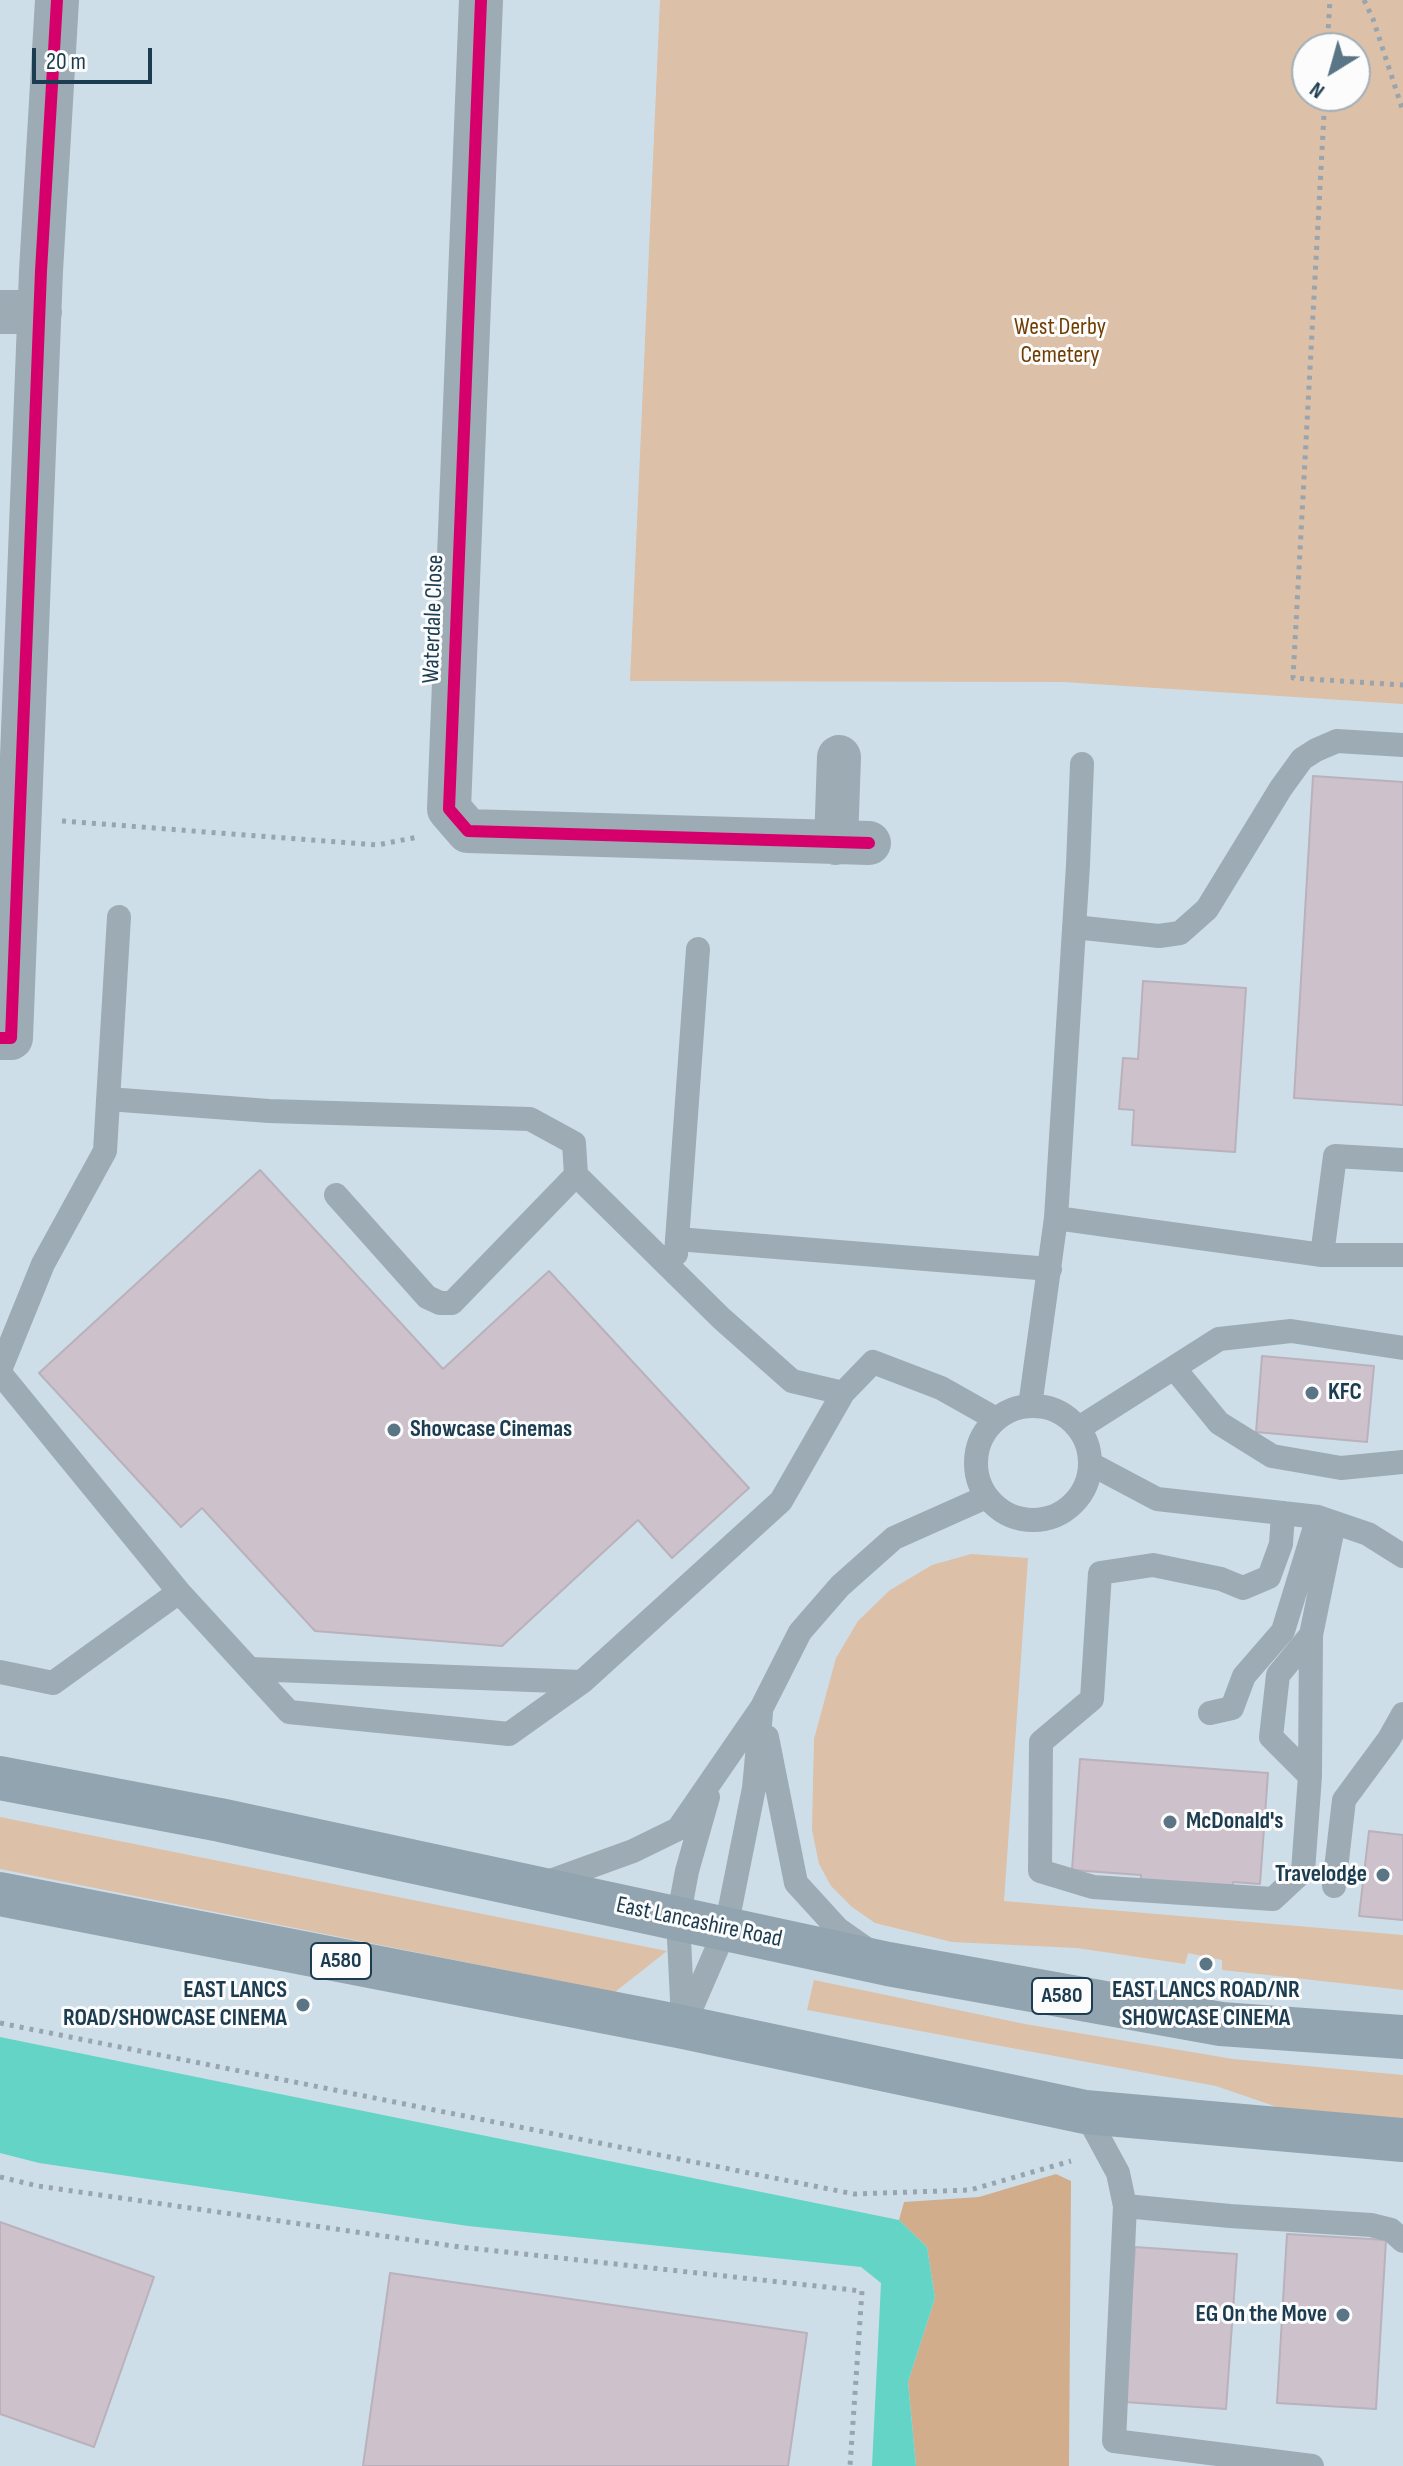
<!DOCTYPE html>
<html>
<head>
<meta charset="utf-8">
<style>
  body { margin:0 }
  #map { position:relative; width:1403px; height:2466px; overflow:hidden; background:#cedee9; font-family:"Sofia Sans Condensed",sans-serif }
  canvas { display:block }
  .north { position:absolute; left:1291px; top:32px; width:80px; height:80px; box-sizing:border-box; background:#fcfcfc; border:2px solid #a2afb8; border-radius:50%; rotate:217deg; font-size:22px; font-weight:700; line-height:32px; text-align:center; color:#1b3c51 }
  .north::after { content:''; display:block; margin:auto; width:28px; height:36px; background:#5a7586; clip-path:polygon(50% 0,100% 100%,50% 72%,0 100%) }
  .scale { position:absolute; left:32px; top:48px; width:120px; height:36px; box-sizing:border-box; border:4px solid #1b3c51; border-top:0; padding-left:10px; font-size:24px; line-height:28px; white-space:nowrap; color:#1b3c51; -webkit-text-stroke:6px #fcfcfc; paint-order:stroke }
</style>
</head>
<body>
<div id="map">
<canvas width="1403" height="2466"></canvas>
<div class="north">N</div>
<div class="scale">20 m</div>
</div>
<script>
const ctx = document.querySelector('canvas').getContext('2d');
ctx.lineJoin = 'round';
function paint(path, color) {
  ctx.fillStyle = color;
  ctx.fill(path, 'evenodd');
}
function toPath(rows) {
  const path = new Path2D();
  for (const r of rows) {
    if (r.length === 3) {
      path.moveTo(r[0] + r[2], r[1]);
      path.arc(r[0], r[1], r[2], 0, 2 * Math.PI);
      continue;
    }
    path.moveTo(r[0], r[1]);
    for (let i = 2; i < r.length; i += 2) path.lineTo(r[i], r[i + 1]);
  }
  return path;
}
function strokePath(path, color, width, dash) {
  ctx.strokeStyle = color;
  ctx.lineWidth = width;
  ctx.lineCap = dash ? 'butt' : 'round';
  ctx.setLineDash(dash || []);
  ctx.stroke(path);
}
function label(font, color, halo, rows, align = 'center') {
  ctx.font = font + ' "Sofia Sans Condensed",sans-serif';
  ctx.lineWidth = 6;
  ctx.setLineDash([]);
  ctx.textBaseline = 'middle';
  ctx.strokeStyle = halo;
  ctx.fillStyle = color;
  for (const [text, x, y, turn = 0] of rows) {
    ctx.save();
    ctx.translate(x, y);
    ctx.rotate((+turn || 0) * Math.PI / 180);
    ctx.textAlign = isNaN(turn) ? turn : align;
    if (halo) ctx.strokeText(text, 0, 0);
    ctx.fillText(text, 0, 0);
    ctx.restore();
  }
}
paint(toPath([
  [660,0,1403,0,1403,704,1063,682,630,681],
  [1307,48,1355,48,1355,96,1307,96],
  [971,1554,1028,1558,1004,1901,1403,1935,1403,1990,1222,1970,1222,1960,1188,1953,1185,1964,1077,1948,952,1942,875,1923,852,1907,831,1886,819,1864,812,1830,814,1739,836,1658,858,1621,890,1590,932,1565],
  [0,1817,667,1951,615,1992,0,1869],
  [814,1980,1025,2024,1233,2059,1403,2075,1403,2125,1309,2118,1216,2086,807,2010]
]), '#dcc0a7');
paint(toPath([
  [1056,2174,1071,2181,1069,2466,916,2466,908,2382,935,2298,927,2247,899,2220,904,2202,979,2197]
]), '#d1ad8b');
paint(toPath([
  [0,2037,899,2220,927,2247,935,2298,908,2382,916,2466,872,2466,881,2283,861,2267,468,2226,39,2163,0,2153]
]), '#64d4c7');
const building = toPath([
  [1313,776,1403,782,1403,1105,1294,1098,1313,776],
  [1143,981,1246,988,1235,1152,1132,1145,1134,1110,1119,1109,1123,1058,1138,1059,1143,981],
  [260,1170,443,1369,549,1271,749,1488,672,1558,638,1520,502,1646,315,1631,202,1508,181,1527,39,1373,260,1170],
  [1262,1356,1374,1366,1367,1442,1256,1432,1262,1356],
  [1080,1759,1268,1773,1260,1884,1233,1882,1232,1892,1140,1885,1141,1875,1072,1870,1080,1759],
  [1369,1831,1403,1835,1403,1920,1359,1916,1369,1831],
  [0,2222,154,2277,94,2447,0,2414,0,2222],
  [1287,2234,1386,2240,1376,2409,1277,2403,1287,2234],
  [1135,2247,1237,2254,1226,2409,1124,2402,1135,2247],
  [390,2273,807,2333,788,2466,363,2466,390,2273]
]);
paint(building, '#cdc1cc');
strokePath(building, '#b9b1bb', 2);
strokePath(toPath([
  [1364,0,1373,19,1403,111],
  [1327,48,1330,0],
  [1325,96,1293,678,1403,685],
  [62,821,377,845,418,837],
  [0,2023,854,2194,970,2190,1071,2161],
  [0,2177,38,2186,460,2247,862,2291,850,2466]
]), '#98a5ae', 5, [4, 6]);
strokePath(toPath([
  [1074,927,1159,936,1180,933,1207,909,1281,788,1302,759,1316,750,1337,741,1403,745],
  [108,1099,269,1111,530,1119,574,1143,576,1175,721,1318,792,1381,843,1393],
  [336,1195,427,1297,440,1303,452,1303,576,1175],
  [1056,1218,1078,865,1082,764],
  [677,1239,1050,1269],
  [676,1254,698,949],
  [1322,1255,1335,1156,1403,1160],
  [1174,1368,1219,1423,1272,1456,1341,1468,1403,1462],
  [0,1370,43,1264,105,1151,119,917],
  [0,1373,179,1592,289,1712,509,1734,582,1682,781,1501,843,1393,873,1362,941,1388,996,1419],
  [1030,1406,1056,1218,1322,1255,1403,1255],
  [1033,1463,57],
  [1079,1428,1219,1339,1291,1331,1403,1348],
  [1091,1464,1157,1499,1318,1517,1368,1534,1403,1556],
  [1283,1513,1281,1544,1269,1577,1243,1588,1221,1579,1153,1565,1100,1573,1092,1699,1041,1742,1040,1871,1093,1887,1273,1899,1303,1871,1310,1776,1311,1635,1334,1523],
  [250,1669,582,1682],
  [0,1672,53,1683,179,1592],
  [1210,1713,1232,1708,1244,1676,1283,1631,1318,1517],
  [767,1737,796,1883,838,1929,868,1950],
  [1310,1776,1271,1737,1278,1675,1311,1635],
  [542,1884,633,1851,678,1829,762,1707,800,1632,840,1586,894,1538,986,1497],
  [1334,1886,1344,1800,1389,1739,1403,1714],
  [683,2020,678,1919,687,1871,708,1797],
  [683,2027,726,1928,754,1788,761,1713],
  [1085,2112,1118,2173,1125,2206,1114,2441,1312,2466],
  [1125,2206,1230,2216,1371,2225,1391,2230,1403,2241]
]), '#9dabb5', 24);
strokePath(toPath([
  [481,0,449,809,468,831,869,843],
  [0,312,40,312],
  [836,843,839,757],
  [0,1038,11,1038,41,271,57,0]
]), '#9dabb5', 44);
strokePath(toPath([
  [0,1778,220,1820,888,1964,1221,2024,1403,2037],
  [0,1894,683,2027,1085,2112,1403,2140]
]), '#92a4b0', 44);
strokePath(toPath([
  [481,0,449,809,468,831,869,843],
  [0,1038,11,1038,41,271,57,0]
]), '#d6006c', 12);
for (const [x, y, r, color] of [
  [1312,1393,8,"#5a7586"],
  [394,1430,8,"#5a7586"],
  [1170,1822,8,"#5a7586"],
  [1383,1875,8,"#5a7586"],
  [1206,1964,8,"#5a7586"],
  [303,2005,8,"#5a7586"],
  [1343,2315,8,"#5a7586"]
]) {
  const dot = new Path2D();
  dot.arc(x, y, r, 0, 2 * Math.PI);
  ctx.fillStyle = color;
  ctx.fill(dot);
  strokePath(dot, '#fcfcfc', 3);
}
for (const [x, y, w] of [
  [341,1961,60],
  [1062,1996,60]
]) {
  const box = new Path2D();
  box.roundRect(x - w / 2, y - 18, w, 36, 6);
  ctx.fillStyle = '#fcfcfc';
  ctx.fill(box);
  strokePath(box, '#1b3c51', 2);
}
label('bold 22px', '#1b3c51', null, [
  ["A580",341,1961],
  ["A580",1062,1996]
]);
label('24px', '#703d03', '#fcfcfc', [
  ["West Derby",1060,328],
  ["Cemetery",1060,356]
]);
label('24px', '#1b3c51', '#fcfcfc', [
  ["Waterdale Close",434,619,-88],
  ["East Lancashire Road",699,1923,12]
]);
label('bold 24px', '#1b3c51', '#fcfcfc', [
  ["KFC",1328,1393],
  ["Showcase Cinemas",410,1430],
  ["McDonald's",1186,1822],
  ["Travelodge",1367,1875,"right"],
  ["EAST LANCS",287,1991,"right"],
  ["ROAD/SHOWCASE CINEMA",287,2019,"right"],
  ["EAST LANCS ROAD/NR",1206,1991,"center"],
  ["SHOWCASE CINEMA",1206,2019,"center"],
  ["EG On the Move",1327,2315,"right"]
], 'left');
</script>
</body>
</html>
